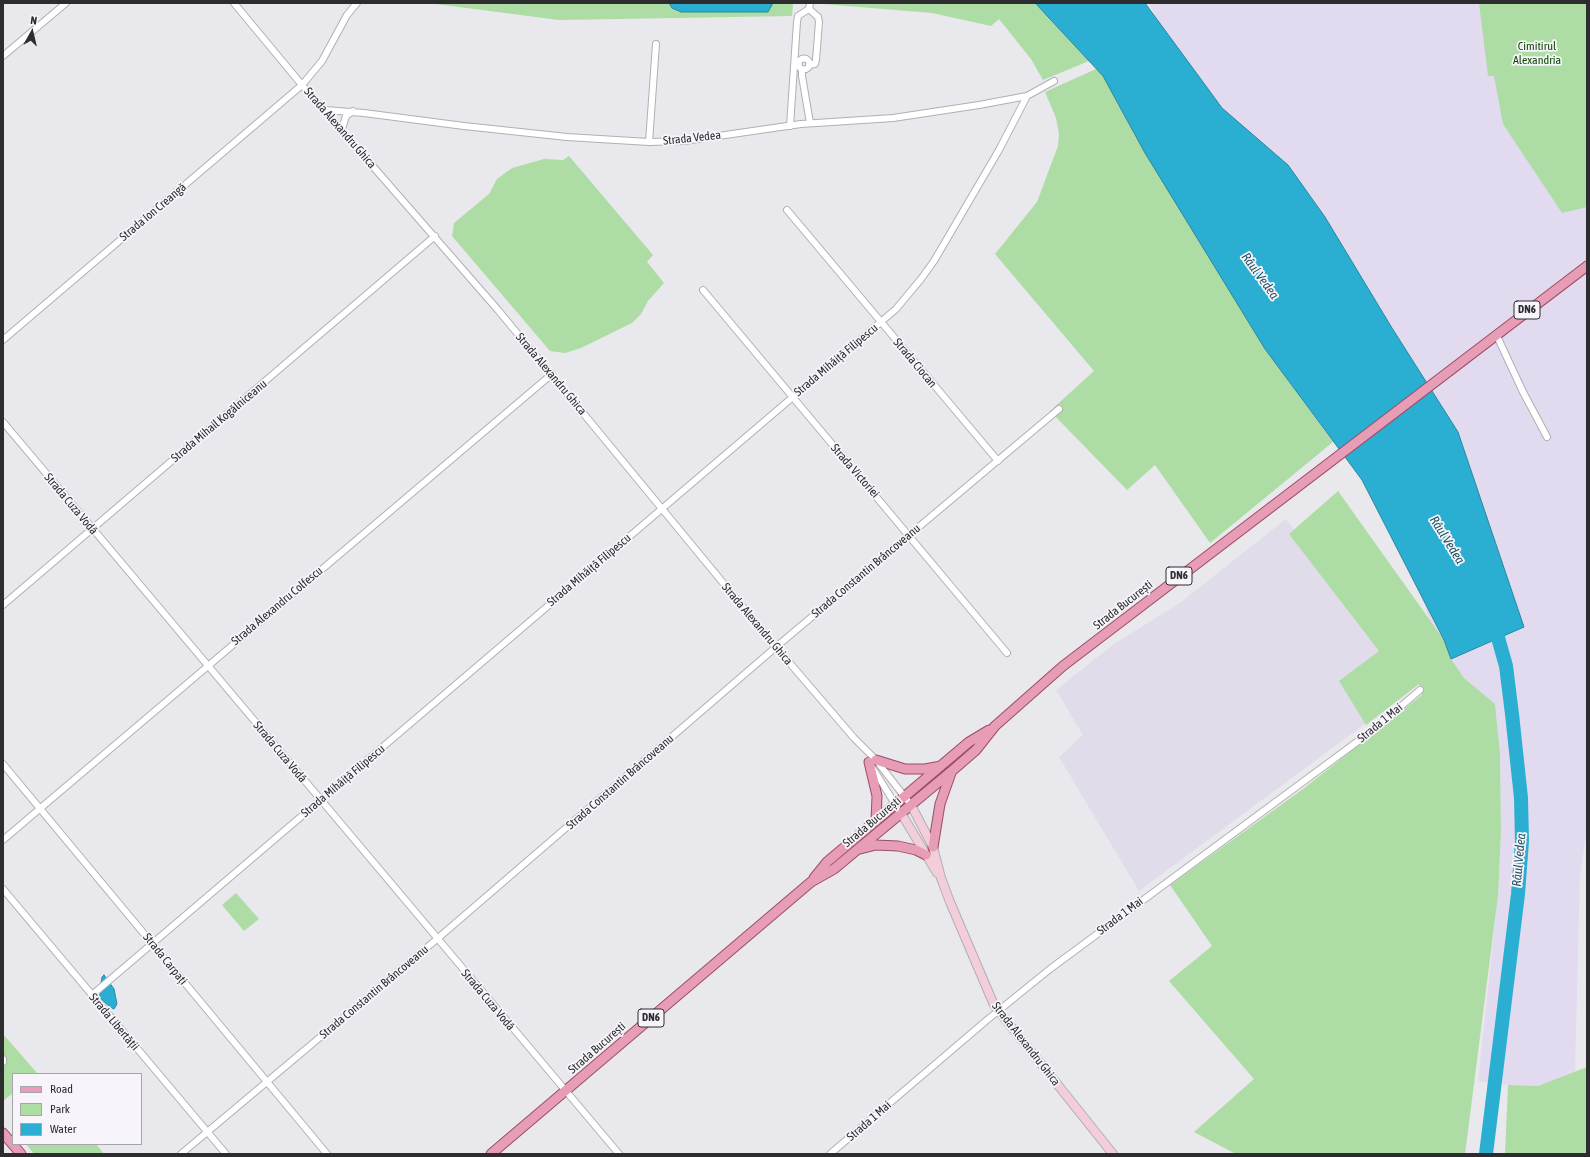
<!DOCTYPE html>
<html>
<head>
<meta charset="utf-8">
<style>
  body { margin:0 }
  #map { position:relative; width:1590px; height:1157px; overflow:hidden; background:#e9e8ed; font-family:"Asap Condensed",sans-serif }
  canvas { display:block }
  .frame { position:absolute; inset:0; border:4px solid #2d2d2f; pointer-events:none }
  .legend { position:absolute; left:12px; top:1073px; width:130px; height:72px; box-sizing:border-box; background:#f7f5fb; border:1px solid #a6a5a9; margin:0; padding:5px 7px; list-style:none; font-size:12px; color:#2d2d2f }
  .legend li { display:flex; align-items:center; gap:8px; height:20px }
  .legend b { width:20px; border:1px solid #a6a5a9 }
  .north { position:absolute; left:12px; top:12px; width:40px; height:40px; -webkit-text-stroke:3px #f7f5fb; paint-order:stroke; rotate:8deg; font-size:11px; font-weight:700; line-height:16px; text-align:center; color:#2d2d2f }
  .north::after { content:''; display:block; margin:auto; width:14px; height:18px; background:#2d2d2f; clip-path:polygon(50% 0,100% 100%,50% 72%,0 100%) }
</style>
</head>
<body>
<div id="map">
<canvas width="1590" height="1157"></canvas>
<div class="frame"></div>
<ul class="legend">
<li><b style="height:5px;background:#e79db5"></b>Road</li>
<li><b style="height:11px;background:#aedca5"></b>Park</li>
<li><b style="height:11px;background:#2aaed1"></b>Water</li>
</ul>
<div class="north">N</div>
</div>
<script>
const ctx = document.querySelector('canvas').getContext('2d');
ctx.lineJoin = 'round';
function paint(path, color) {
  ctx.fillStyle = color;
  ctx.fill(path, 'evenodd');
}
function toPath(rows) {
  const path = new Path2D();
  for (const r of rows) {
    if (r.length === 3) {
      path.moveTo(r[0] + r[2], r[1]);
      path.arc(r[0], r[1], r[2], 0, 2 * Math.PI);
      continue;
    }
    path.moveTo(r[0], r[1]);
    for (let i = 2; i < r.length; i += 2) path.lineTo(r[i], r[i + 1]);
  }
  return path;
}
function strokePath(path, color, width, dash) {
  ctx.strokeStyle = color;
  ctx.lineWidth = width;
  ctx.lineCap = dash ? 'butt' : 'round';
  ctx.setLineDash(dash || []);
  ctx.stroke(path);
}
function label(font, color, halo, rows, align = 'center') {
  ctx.font = font + ' "Asap Condensed",sans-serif';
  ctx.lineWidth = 3.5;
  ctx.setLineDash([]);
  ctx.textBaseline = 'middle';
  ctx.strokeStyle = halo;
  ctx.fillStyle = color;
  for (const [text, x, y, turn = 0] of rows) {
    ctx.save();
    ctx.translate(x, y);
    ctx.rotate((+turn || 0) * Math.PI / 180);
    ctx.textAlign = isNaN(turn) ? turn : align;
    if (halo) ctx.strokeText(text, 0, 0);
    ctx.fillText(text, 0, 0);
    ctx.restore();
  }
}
paint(toPath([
  [1286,519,1416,686,1139,891,1059,757,1083,735,1056,690,1114,644,1181,602]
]), '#e0dce9');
paint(toPath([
  [1149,3,1587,3,1587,829,1580,874,1575,1072,1538,1086,1508,1085,1478,1081,1498,896,1501,831,1500,754,1495,704,1464,678,1437,644,1409,557]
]), '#e2dbf0');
paint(toPath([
  [428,3,793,3,792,16,559,20],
  [811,3,1034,3,1089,61,1043,80,1031,59,999,19,991,26,932,13],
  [1479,3,1587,3,1587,207,1562,213,1503,124,1494,76,1488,76],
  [1096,69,1103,76,1265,349,1333,442,1210,543,1155,465,1127,490,1050,411,1094,371,995,254,1037,202,1058,146,1059,134,1056,118,1045,92],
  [569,156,653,255,647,262,664,283,648,301,641,314,632,323,581,348,565,353,550,351,452,236,454,223,489,194,497,179,512,168,544,159,563,160],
  [1338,491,1444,640,1451,659,1464,678,1495,704,1500,754,1501,831,1498,896,1465,1154,1236,1154,1194,1132,1254,1079,1169,981,1212,946,1170,885,1303,789,1422,695,1419,684,1366,725,1339,681,1379,651,1289,534],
  [236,893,259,919,244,931,222,905],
  [3,1034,37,1073,13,1074,13,1093,3,1101],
  [1587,1067,1587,1154,1505,1154,1508,1085,1538,1086],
  [26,1144,96,1144,104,1154,34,1154]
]), '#aedca5');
const water = toPath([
  [669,3,773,3,768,12,681,12,672,8,669,3],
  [1035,3,1145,3,1222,108,1288,165,1325,217,1392,328,1458,432,1524,627,1451,659,1444,640,1362,480,1265,349,1145,153,1103,76,1035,3],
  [104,975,114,989,117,1004,114,1009,110,1007,100,998,93,1003,87,993,97,993,100,989,102,977,104,975]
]);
paint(water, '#2aaed1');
strokePath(water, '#2b87a0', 1);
strokePath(toPath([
  [1486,1154,1518,894,1522,841,1521,798,1512,714,1506,666,1493,620]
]), '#2aaed1', 14);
const street = toPath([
  [234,3,302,85,498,310,776,647,854,738,876,760,911,805],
  [809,9,818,17,819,22,816,60,815,64,809,65],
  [3,56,66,3],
  [804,64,5.5],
  [802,69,802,76,810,123],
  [325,110,364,113,464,126,567,137,649,142,684,141,801,124,893,118,979,105,1027,96,1054,81],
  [790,126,797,22,798,16,809,9,810,3],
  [342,129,346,116,353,111],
  [649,142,656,44],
  [787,210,998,461],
  [703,290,1007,653],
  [1496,334,1523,392,1547,437],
  [3,340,302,85,322,61,347,15,357,3],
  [3,422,619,1154],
  [3,605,435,236],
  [3,764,327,1154],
  [872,767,897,807],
  [3,840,552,374],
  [3,889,226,1154],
  [92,995,896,309,921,279,934,261,999,150,1027,96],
  [3,1059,3,1062],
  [181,1154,437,939,776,647,1059,409],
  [830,1154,987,1020,1050,969,1373,730,1420,690]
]);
const secondary = toPath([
  [911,805,933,847,941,878,950,902,994,1005,1113,1154],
  [901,813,937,873]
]);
const primary = toPath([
  [876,760,905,769,925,769,941,766],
  [869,762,877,796,876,821],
  [933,847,940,804,951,773],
  [860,849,876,845,898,846,916,850,926,855],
  [814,878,827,862,969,742,989,730],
  [3,1133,21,1154],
  [491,1154,811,882,834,869,953,770,976,750,995,726,1063,666,1587,266]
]);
strokePath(street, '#b0afb4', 8);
strokePath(secondary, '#b0afb4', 10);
strokePath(primary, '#9c4c66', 11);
strokePath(street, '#fff', 6);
strokePath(secondary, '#f3ceda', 8);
strokePath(primary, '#e79db5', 9);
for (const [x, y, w] of [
  [1527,310,26],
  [1179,576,26],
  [651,1018,26]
]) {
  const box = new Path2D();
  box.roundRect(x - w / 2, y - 9, w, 18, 3);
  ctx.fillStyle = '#f7f5fb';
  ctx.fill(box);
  strokePath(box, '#2d2d2f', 1);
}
label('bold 11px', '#2d2d2f', null, [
  ["DN6",1527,310],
  ["DN6",1179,576],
  ["DN6",651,1018]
]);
label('12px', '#0d4a00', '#f7f5fb', [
  ["Cimitirul",1537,46],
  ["Alexandria",1537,60]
]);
label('12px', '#2d2d2f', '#f7f5fb', [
  ["Strada Alexandru Ghica",340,128,49],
  ["Strada Vedea",692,138,-6],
  ["Strada Ion Creangă",153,212,-40],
  ["Strada Mihăiță Filipescu",836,360,-40],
  ["Strada Ciocan",915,363,50],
  ["Strada Alexandru Ghica",551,374,50],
  ["Strada Mihail Kogălniceanu",219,421,-40],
  ["Strada Victoriei",855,471,49],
  ["Strada Cuza Vodă",71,504,50],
  ["Strada Mihăiță Filipescu",589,570,-40],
  ["Strada Constantin Brâncoveanu",866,571,-40],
  ["Strada București",1123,605,-38],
  ["Strada Alexandru Colfescu",277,606,-40],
  ["Strada Alexandru Ghica",757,624,50],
  ["Strada 1 Mai",1380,723,-39],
  ["Strada Cuza Vodă",280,752,50],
  ["Strada Mihăiță Filipescu",343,781,-40],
  ["Strada Constantin Brâncoveanu",620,782,-41],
  ["Strada București",872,822,-40],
  ["Strada 1 Mai",1120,916,-37],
  ["Strada Carpați",165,959,51],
  ["Strada Constantin Brâncoveanu",374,992,-40],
  ["Strada Cuza Vodă",488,1000,50],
  ["Strada Libertății",114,1022,50],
  ["Strada Alexandru Ghica",1026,1044,52],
  ["Strada București",597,1048,-41],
  ["Strada 1 Mai",869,1121,-41]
]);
label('italic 13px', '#215463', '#f7f5fb', [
  ["Râul Vedea",1260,276,54],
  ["Râul Vedea",1447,540,58],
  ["Râul Vedea",1519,860,-85]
]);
</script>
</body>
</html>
